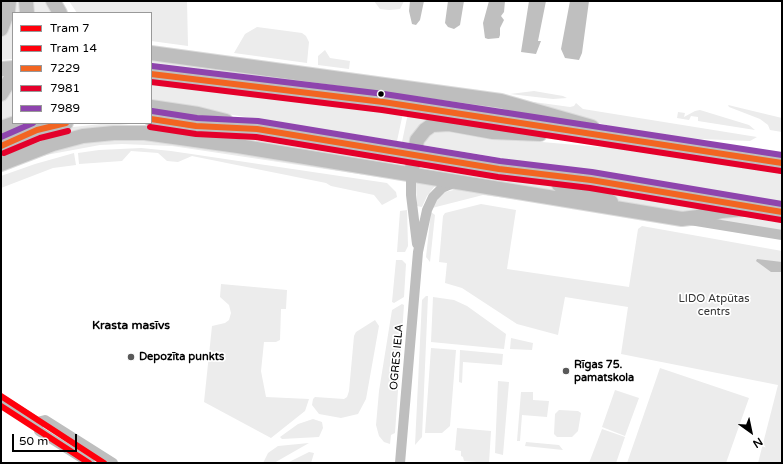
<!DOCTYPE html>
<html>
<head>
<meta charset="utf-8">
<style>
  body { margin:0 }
  #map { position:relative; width:783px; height:464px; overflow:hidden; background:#fff; font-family:"Varela Round",sans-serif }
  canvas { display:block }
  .frame { position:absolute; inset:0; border:2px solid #000; pointer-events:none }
  .legend { position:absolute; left:12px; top:12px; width:140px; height:112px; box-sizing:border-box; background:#fff; border:1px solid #999; margin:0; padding:5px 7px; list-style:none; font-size:12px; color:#000 }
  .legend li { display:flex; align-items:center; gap:8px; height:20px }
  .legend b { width:20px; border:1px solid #999 }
  .north { position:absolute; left:731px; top:412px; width:40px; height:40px; -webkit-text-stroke:3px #fff; paint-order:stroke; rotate:147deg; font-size:11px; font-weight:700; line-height:16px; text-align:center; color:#000 }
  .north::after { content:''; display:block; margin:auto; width:14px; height:18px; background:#000; clip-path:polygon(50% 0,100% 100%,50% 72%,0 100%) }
  .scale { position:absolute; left:12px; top:434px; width:65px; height:18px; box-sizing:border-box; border:2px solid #000; border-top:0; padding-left:5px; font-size:12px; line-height:14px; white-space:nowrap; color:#000; -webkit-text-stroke:3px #fff; paint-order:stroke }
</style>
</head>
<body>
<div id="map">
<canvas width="783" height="464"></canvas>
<div class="frame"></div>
<ul class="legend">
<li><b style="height:5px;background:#ff000c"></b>Tram 7</li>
<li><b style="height:5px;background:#ff000c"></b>Tram 14</li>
<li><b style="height:5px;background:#f26522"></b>7229</li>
<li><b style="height:5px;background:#e4002b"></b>7981</li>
<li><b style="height:5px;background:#8e44ad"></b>7989</li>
</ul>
<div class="north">N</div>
<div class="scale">50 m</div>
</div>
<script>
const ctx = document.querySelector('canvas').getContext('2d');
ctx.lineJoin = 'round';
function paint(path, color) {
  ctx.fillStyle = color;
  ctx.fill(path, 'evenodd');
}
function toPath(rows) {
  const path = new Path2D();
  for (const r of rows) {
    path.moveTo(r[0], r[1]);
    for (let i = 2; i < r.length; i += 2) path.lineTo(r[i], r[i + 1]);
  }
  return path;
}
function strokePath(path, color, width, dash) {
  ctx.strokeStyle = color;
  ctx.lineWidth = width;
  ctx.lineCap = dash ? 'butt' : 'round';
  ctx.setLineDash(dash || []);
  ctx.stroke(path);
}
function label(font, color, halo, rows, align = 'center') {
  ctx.font = font + ' "Varela Round",sans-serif';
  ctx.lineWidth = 3.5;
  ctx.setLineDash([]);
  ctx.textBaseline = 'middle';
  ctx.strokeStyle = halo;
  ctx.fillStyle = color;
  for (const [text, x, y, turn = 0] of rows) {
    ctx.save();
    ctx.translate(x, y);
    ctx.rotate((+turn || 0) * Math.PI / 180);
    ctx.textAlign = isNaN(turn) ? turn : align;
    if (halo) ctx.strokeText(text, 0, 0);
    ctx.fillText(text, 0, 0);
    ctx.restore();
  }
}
paint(toPath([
  [15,1,47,1,54,13,13,13,13,59,1,60,1,37,7,28],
  [69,1,187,1,188,46,151,41,151,13,77,13],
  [374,1,404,1,400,9,389,10,380,9],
  [257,27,302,33,306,36,309,42,307,63,234,53,245,34],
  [325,50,330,58,350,61,349,69,318,65,318,56],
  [151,59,408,92,407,98,151,67],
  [13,78,13,118,6,131,27,123,45,123,1,139,1,79],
  [151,82,348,105,403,113,397,141,151,102],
  [534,91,563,96,567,98,553,99,510,94],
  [412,93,501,105,558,121,411,98],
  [534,102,570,107,574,106,576,103,583,109,757,137,750,141,676,138,653,135,617,128,533,105],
  [728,105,782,118,782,132,770,130,768,125,760,119,729,107],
  [700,110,749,125,755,130,698,121,698,117,691,116,689,120,677,118,678,112,685,113,684,117,695,111],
  [408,113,434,118,417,128,409,143,402,142],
  [110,123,207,133,392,161,385,178,172,146,122,144,100,145,46,155,1,171,1,152,17,144,64,128],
  [437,130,454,130,530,141,670,153,782,171,782,204,422,145,430,134],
  [141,148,171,151,387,183,396,192,397,197,382,205,374,195,331,186,326,183,192,156,178,162,167,161,158,153,131,151,122,161,79,164,78,153,99,150],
  [74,153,76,165,53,168,1,188,1,176,35,164],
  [429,166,556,187,595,199,439,173],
  [418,182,435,186,427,196,422,207,417,206,416,184],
  [462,188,516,198,520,200,483,195,432,208,435,200,445,192],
  [590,188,648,197,716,207,692,214,628,205,589,189],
  [481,204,516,210,507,269,629,287,638,229,642,226,782,251,782,463,758,463,778,385,621,354,628,307,565,297,558,335,517,324,462,288,445,283,447,263,439,262,443,216,445,213],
  [407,210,408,246,405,252,397,252,400,211],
  [431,212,435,215,430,262,426,257],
  [735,216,782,223,782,231,714,220],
  [396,260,402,260,406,264,404,297,394,303,392,302],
  [221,284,287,290,286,309,281,309,280,340,276,342,264,342,261,371,266,397,309,399,305,411,271,438,204,402,212,326,225,323,229,320,231,313,229,305,220,297],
  [426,296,428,296,422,437,415,445,422,300],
  [433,297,454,300,467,306,506,334,504,349,431,342],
  [402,304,404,305,395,433,391,435,390,444,384,442,379,436,376,425,379,391,392,310],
  [375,320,379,326,366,399,358,414,341,418,319,414,312,405,313,399,315,397,344,399,347,397,349,391,354,336,356,332],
  [511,338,533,343,532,350,510,349],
  [431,348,456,350,450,426,442,433,425,433],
  [460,350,503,354,502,365,463,362,462,383,459,382],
  [660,368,749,398,726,463,627,463],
  [498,381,509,382,503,455,495,453],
  [615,390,639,398,625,436,602,427],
  [521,392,533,392,533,400,549,401,547,417,522,415,520,441,517,441],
  [559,410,578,411,581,413,578,431,572,437,557,437,554,434,555,414],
  [313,419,322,422,323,428,319,437,282,439,280,437,298,424],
  [457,428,491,431,489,463,464,461,463,457,461,456,461,451,455,450],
  [602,429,625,437,616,463,589,463],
  [526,442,559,445,563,450,525,446],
  [309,443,274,463,263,463,268,453,278,446],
  [309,452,314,453,311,463,287,463]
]), '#ececec');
paint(toPath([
  [410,1,424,1,420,20,416,25,412,24,409,11],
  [448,1,464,1,460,25,454,29,448,27,445,23],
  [489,1,505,1,504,12,501,16,504,20,500,28,500,35,499,38,488,39,485,38,483,23],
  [529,1,546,1,538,41,541,41,536,54,521,52],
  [570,1,589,1,582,53,579,60,565,58,561,49],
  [757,259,782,262,782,272,771,272,756,261]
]), '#bfbfbf');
const highway = toPath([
  [26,1,27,13],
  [53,1,60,13],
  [1,29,8,11,9,1],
  [151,53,501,101,592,127],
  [1,69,13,68],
  [151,74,383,102,782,163],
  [1,94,13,75],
  [151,107,198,114,226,121],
  [151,119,196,126,257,129,499,169,591,180,782,212],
  [1,128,15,123],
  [1,146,37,130,66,123],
  [1,164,53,144,83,136,114,133,145,133,238,146,682,219,698,217,722,211,755,208],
  [411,175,417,140,425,130,432,125,449,124,493,132,540,134],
  [559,185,578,188,611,202]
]);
strokePath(highway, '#dbdbdb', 16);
strokePath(toPath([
  [411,175,411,195,417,244],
  [690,220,782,235],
  [1,399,37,422,45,420,113,463],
  [37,422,39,431,90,463],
  [400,463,418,252,427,210,433,197,442,188,456,182]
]), '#bebebe', 10);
strokePath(highway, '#bebebe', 14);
strokePath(toPath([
  [151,74,383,102,782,163],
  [151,119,196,126,257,129,499,169,591,180,782,212],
  [1,146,37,130,66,123]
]), '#f26522', 6);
strokePath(toPath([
  [151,82,382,110,781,171],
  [150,127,196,134,256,137,498,177,590,188,781,220],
  [4,153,40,138,68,131]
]), '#e4002b', 6);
strokePath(toPath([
  [152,66,384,94,782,155],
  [152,111,197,118,258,121,500,161,592,172,782,204],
  [1,137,33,123]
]), '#8e44ad', 6);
strokePath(toPath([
  [1,396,104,463]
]), '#ff000c', 6);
strokePath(toPath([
  [1,406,89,463]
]), '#ff000c', 6);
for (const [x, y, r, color] of [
  [381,94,3.5,"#000"],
  [131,357,4,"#595959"],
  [566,371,4,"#595959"]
]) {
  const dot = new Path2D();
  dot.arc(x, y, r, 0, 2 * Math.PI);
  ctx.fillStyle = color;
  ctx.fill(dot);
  strokePath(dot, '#fff', 1.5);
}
label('11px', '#333', '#fff', [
  ["LIDO Atpūtas",714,299],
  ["centrs",714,312]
]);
label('bold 11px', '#000', '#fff', [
  ["Depozīta punkts",139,357],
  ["Rīgas 75.",574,365],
  ["pamatskola",574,378]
], 'left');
label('11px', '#000', '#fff', [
  ["OGRES IELA",397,357,-85]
]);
label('bold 12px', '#000', '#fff', [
  ["Krasta masīvs",131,326]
]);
</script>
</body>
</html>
